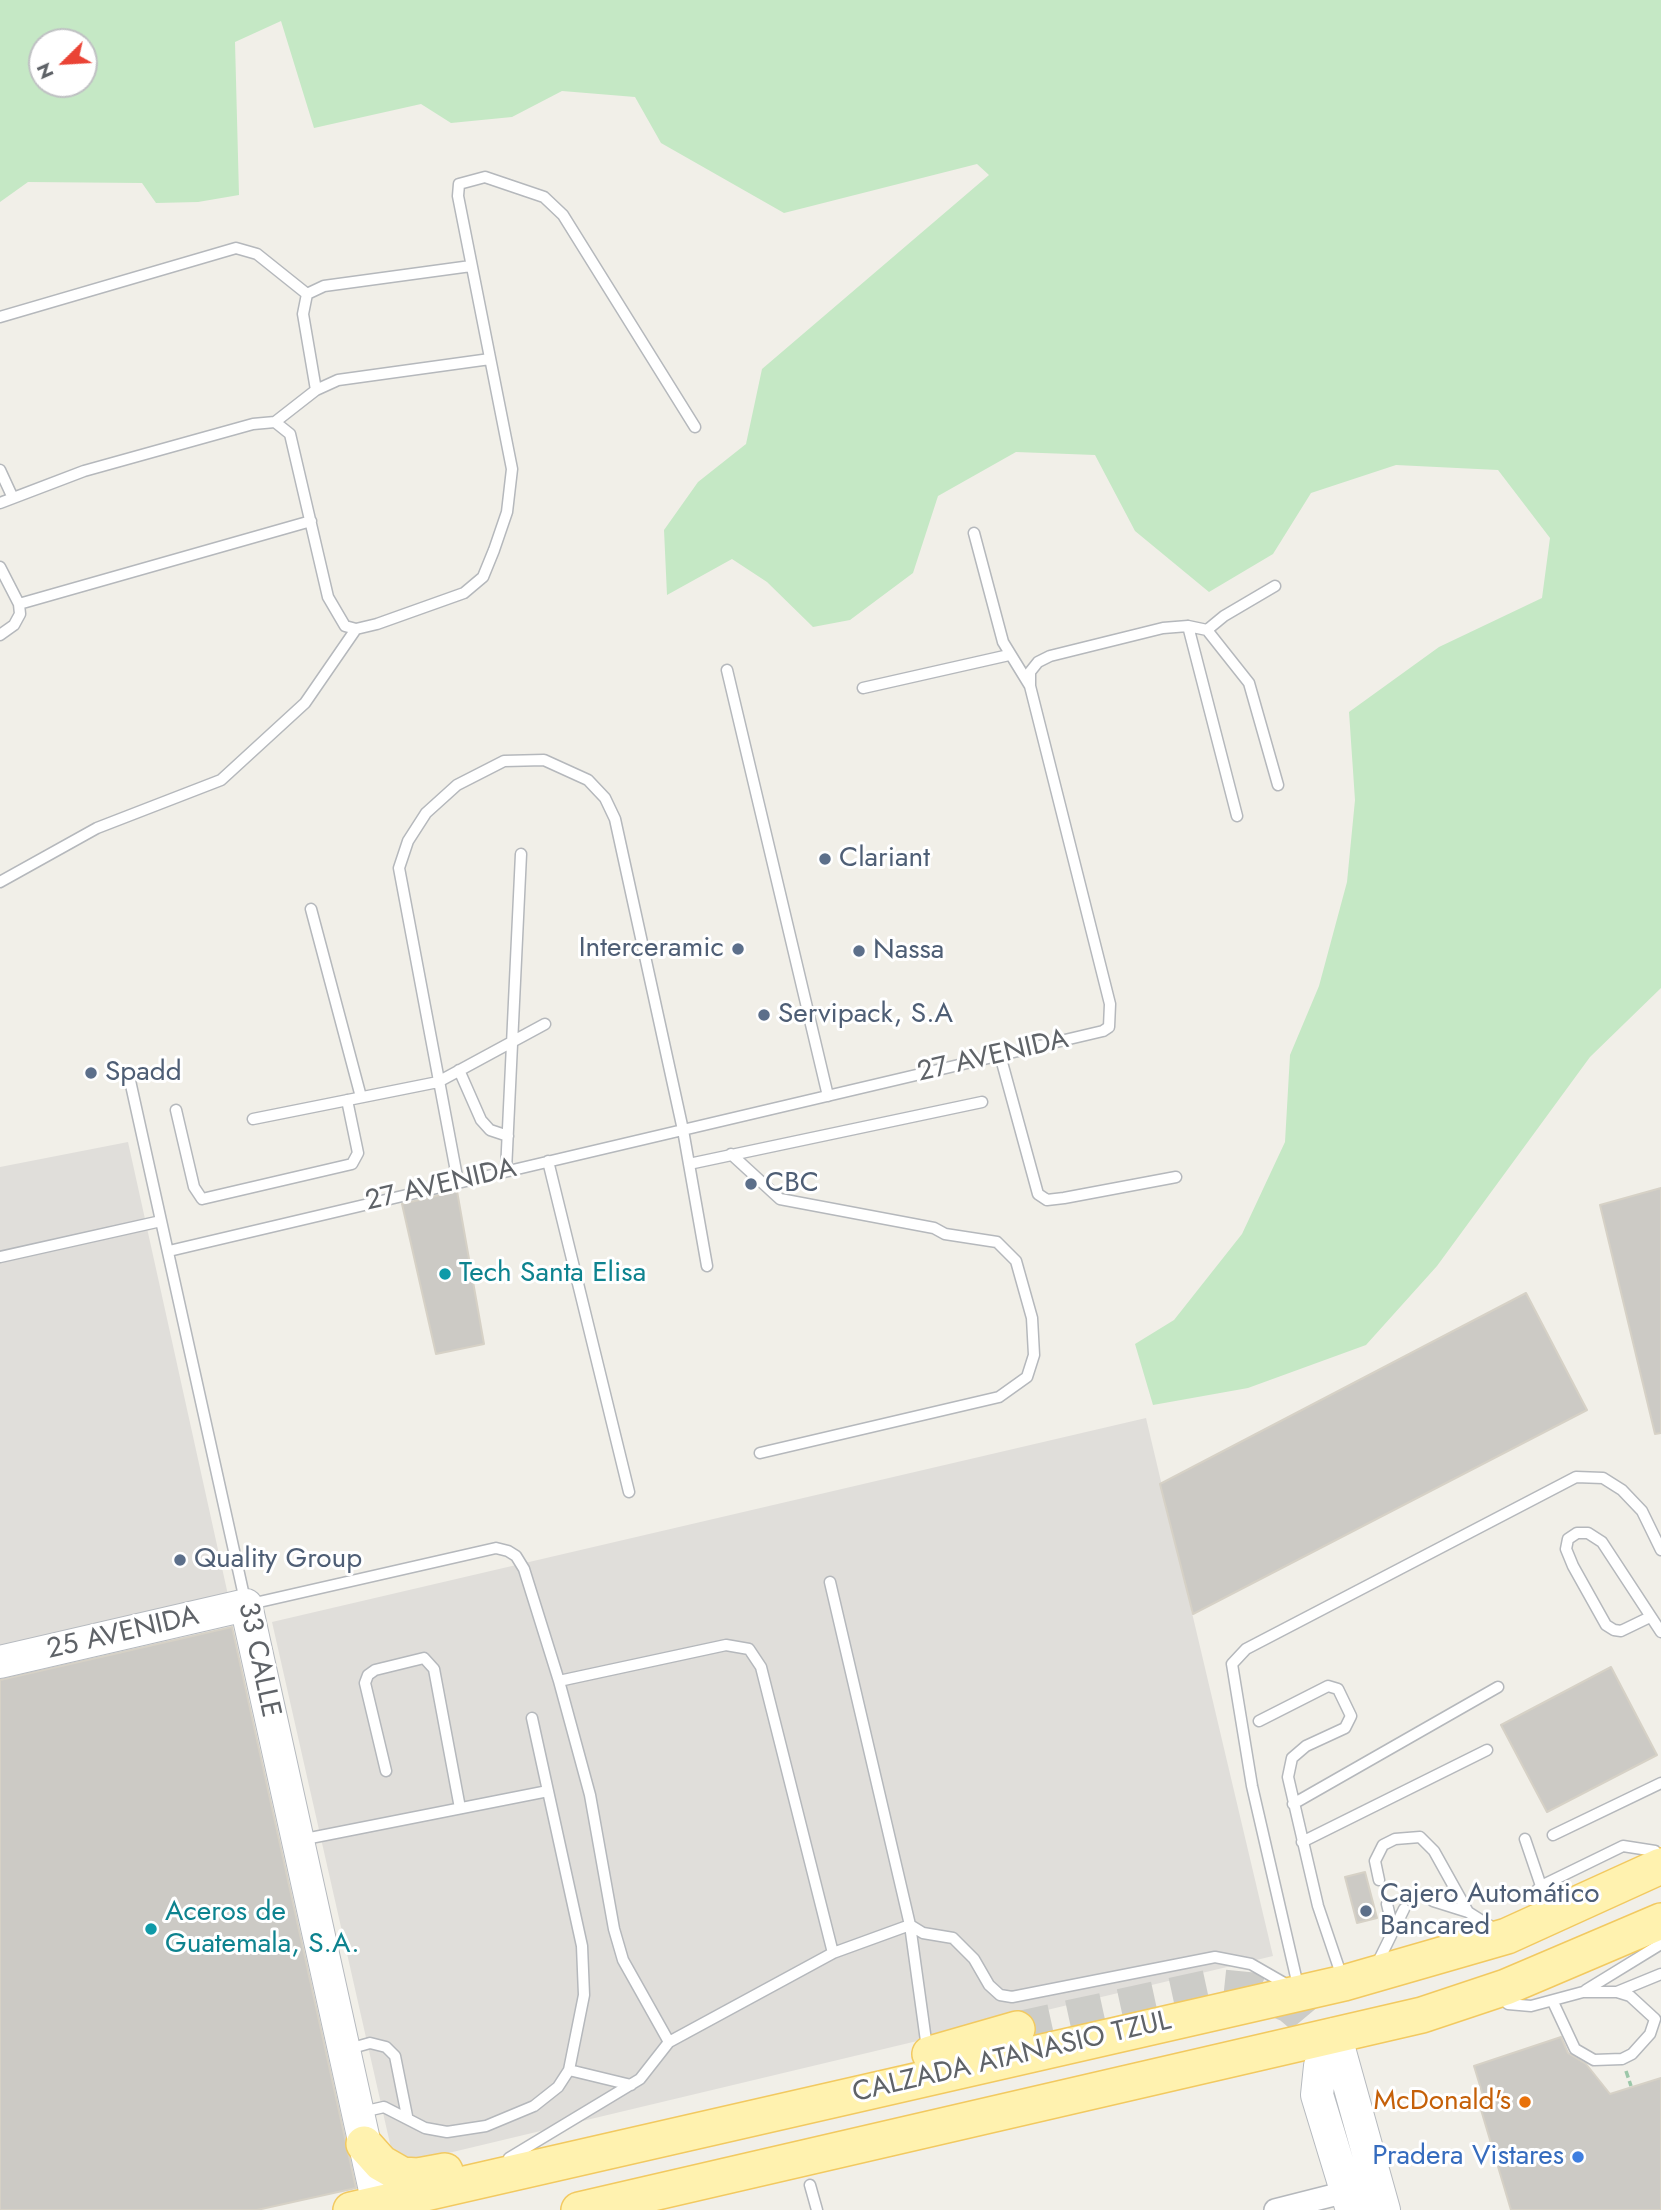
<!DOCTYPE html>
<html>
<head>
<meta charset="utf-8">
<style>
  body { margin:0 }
  #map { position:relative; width:1661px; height:2210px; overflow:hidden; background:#f1efe8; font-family:Jost,sans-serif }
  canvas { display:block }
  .north { position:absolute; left:28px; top:28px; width:70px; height:70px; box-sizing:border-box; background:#fff; border:2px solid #bfc1c3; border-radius:50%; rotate:246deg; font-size:19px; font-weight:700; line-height:28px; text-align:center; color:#5f6368 }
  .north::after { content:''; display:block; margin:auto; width:24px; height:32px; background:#ea4335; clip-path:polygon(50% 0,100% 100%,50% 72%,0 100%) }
</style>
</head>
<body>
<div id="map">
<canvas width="1661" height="2210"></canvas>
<div class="north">N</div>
</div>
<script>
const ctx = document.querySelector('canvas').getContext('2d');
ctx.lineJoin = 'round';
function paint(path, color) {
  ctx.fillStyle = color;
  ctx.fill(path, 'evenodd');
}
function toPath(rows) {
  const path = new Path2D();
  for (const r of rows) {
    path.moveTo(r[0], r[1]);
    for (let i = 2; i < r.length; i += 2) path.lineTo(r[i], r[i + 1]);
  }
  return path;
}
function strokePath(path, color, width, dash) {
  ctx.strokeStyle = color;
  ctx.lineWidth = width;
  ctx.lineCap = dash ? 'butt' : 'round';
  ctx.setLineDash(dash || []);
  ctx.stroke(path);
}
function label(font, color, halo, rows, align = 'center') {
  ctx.font = font + ' Jost,sans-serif';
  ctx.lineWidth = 6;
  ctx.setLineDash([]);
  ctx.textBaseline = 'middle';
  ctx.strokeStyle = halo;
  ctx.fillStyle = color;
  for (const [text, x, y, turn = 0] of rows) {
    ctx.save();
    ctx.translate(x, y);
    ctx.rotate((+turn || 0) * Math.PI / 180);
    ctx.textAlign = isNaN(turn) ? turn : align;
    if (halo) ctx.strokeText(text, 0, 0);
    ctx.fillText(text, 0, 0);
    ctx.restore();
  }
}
paint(toPath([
  [128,1142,230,1604,0,1658,0,1167],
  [1146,1418,1273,1956,415,2161,391,2148,272,1622]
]), '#e0deda');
paint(toPath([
  [0,0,1661,0,1661,988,1590,1057,1437,1266,1366,1345,1248,1388,1153,1405,1135,1344,1174,1320,1242,1234,1285,1142,1290,1055,1319,986,1347,882,1355,800,1349,712,1439,647,1542,598,1550,538,1498,470,1396,465,1311,493,1273,554,1209,592,1135,531,1095,455,1016,452,938,496,913,573,850,620,813,627,767,582,732,559,667,595,664,530,698,482,746,444,762,369,989,175,977,164,784,213,661,143,635,97,562,91,512,117,451,123,421,104,314,128,281,21,235,42,239,195,198,202,156,203,142,183,28,182,0,202],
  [42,42,84,42,84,84,42,84]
]), '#c5e8c5');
const building = toPath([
  [1661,1188,1661,1433,1655,1434,1600,1205,1661,1188],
  [457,1191,484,1344,436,1354,402,1204,457,1191],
  [1526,1293,1587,1410,1193,1614,1160,1484,1526,1293],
  [232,1627,356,2188,257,2210,0,2210,0,1680,232,1627],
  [1611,1667,1657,1755,1547,1812,1501,1725,1611,1667],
  [1365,1872,1377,1918,1357,1923,1345,1877,1365,1872],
  [1561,2037,1568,2053,1586,2064,1610,2094,1661,2078,1661,2210,1511,2210,1479,2103,1485,2102,1474,2066,1561,2037]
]);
paint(building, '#cccac5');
strokePath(building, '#d6d1c6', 2);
strokePath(toPath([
  [1017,2029,1214,1986,1252,1990,1289,2005,1302,2016,1312,2028,1327,2066]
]), '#ccccc8', 35, [35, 18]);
const lane = toPath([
  [0,317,236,248,257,254,307,294],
  [316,390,303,314,307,294,324,286,471,266],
  [275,422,316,390,338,380,490,359],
  [0,470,12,496],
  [0,503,84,471,253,424,275,422,290,434,328,597,345,626,356,629,377,624,464,593,483,577,494,550,507,512,512,469,458,196,459,184,485,177,544,197,563,215,695,427],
  [974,533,1003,642,1030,686],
  [0,567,19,604,20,614,14,625,0,635],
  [19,604,311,521],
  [1188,626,1237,816],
  [1207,630,1224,616,1275,586],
  [727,670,828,1096],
  [863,688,1009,655],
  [0,882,97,828,221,780,305,703,356,629],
  [311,909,361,1097],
  [1000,1055,1038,1194,1047,1200,1064,1198,1176,1177],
  [459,1070,481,1120,490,1130,508,1136],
  [129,1076,246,1605,496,1548,508,1551,516,1556,524,1569,559,1681],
  [176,1110,194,1187,202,1199,352,1164,358,1153,347,1100],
  [253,1119,438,1082,545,1024],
  [731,1154,780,1199,934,1228,945,1234,997,1242,1016,1261,1032,1318,1034,1355,1027,1377,999,1397,760,1453],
  [548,1161,629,1492],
  [689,1164,982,1102],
  [506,1171,521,854],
  [458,1182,399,868,408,841,426,813,457,785,504,761,544,760,588,780,605,798,615,819,683,1130,707,1266],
  [169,1251,1103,1031,1109,1027,1110,1004,1030,686,1030,672,1038,662,1050,656,1163,628,1188,626,1207,630,1249,683,1278,785],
  [0,1257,161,1221],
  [830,1582,910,1925,927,2048],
  [1650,1617,1621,1631,1614,1630,1606,1625,1573,1566,1566,1549,1568,1539,1577,1533,1588,1533,1602,1542,1661,1632],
  [1259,1721,1328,1686,1338,1689,1351,1716,1345,1728,1306,1746,1292,1758,1288,1777,1318,1906,1343,1980],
  [386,1771,365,1683,368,1675,375,1670,424,1658,434,1669,460,1808],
  [1293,1804,1498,1687],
  [1553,1835,1661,1783],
  [1525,1839,1541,1886],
  [300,1840,548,1791],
  [1302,1842,1487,1750],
  [1379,1880,1375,1861,1383,1845,1395,1839,1420,1837,1434,1851,1468,1912],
  [1433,1901,1468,1912,1498,1931],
  [1387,1904,1393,1929],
  [1542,1915,1536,1891,1541,1886,1623,1846,1655,1851],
  [1376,1966,1404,1909],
  [1299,1990,1252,1786,1232,1664,1246,1649,1576,1477,1603,1478,1622,1490,1642,1511,1661,1550],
  [1586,1990,1661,1944],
  [1617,1992,1661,1974],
  [1501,1997,1508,2004,1531,2006,1583,1992,1617,1992,1630,1996,1655,2019,1650,2034,1632,2054,1622,2059,1594,2060,1575,2049,1553,2002],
  [669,2042,623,1960,614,1929,590,1795,559,1681,726,1645,749,1649,761,1667,833,1953],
  [345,2050,370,2043,386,2047,395,2056,407,2116],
  [569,2070,631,2085],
  [362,2112,384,2107,425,2128,447,2132,486,2126,534,2106,558,2087,569,2070,584,1995,582,1946,532,1718],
  [509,2158,640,2079,669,2042,833,1953,910,1925,923,1933,953,1938,974,1959,989,1985,1000,1995,1012,1997,1215,1957,1251,1964,1291,1987],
  [810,2185,817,2210]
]);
const street = toPath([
  [1275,2210,1346,2192]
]);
const secondary = toPath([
  [0,1662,246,1605,378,2204],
  [1335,2034,1320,2066,1317,2095,1352,2210],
  [1335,2034,1384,2210]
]);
const primary = toPath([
  [930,2054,1017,2029],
  [364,2144,381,2163,402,2175,418,2176,445,2171],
  [351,2210,1344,1983,1507,1936,1661,1866],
  [579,2210,1422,2015,1506,1987,1661,1921]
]);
strokePath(lane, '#b5b8bc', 13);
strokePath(street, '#b5b8bc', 24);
strokePath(secondary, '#b6babf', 34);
strokePath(primary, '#f2c960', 38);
strokePath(toPath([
  [1626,2071,1631,2086]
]), '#9cc7a9', 3.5, [7, 3.5]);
strokePath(lane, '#fff', 10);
strokePath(street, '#fff', 21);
strokePath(secondary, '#fff', 32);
strokePath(primary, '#fff2af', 35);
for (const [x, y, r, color] of [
  [825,859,7,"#5c6f8a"],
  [738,949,7,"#5c6f8a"],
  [859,951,7,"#5c6f8a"],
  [764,1015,7,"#5c6f8a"],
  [91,1073,7,"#5c6f8a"],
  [751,1184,7,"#5c6f8a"],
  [445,1274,7,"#0f9aa8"],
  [180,1560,7,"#5c6f8a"],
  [1366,1911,7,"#5c6f8a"],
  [151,1929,7,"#0f9aa8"],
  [1525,2102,7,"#e8710a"],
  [1578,2157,7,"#3f7fe0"]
]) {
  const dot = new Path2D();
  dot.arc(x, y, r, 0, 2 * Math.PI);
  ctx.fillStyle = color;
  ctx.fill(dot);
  strokePath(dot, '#fff', 2.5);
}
label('28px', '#4e5e75', '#fff', [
  ["Clariant",839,859],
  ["Interceramic",724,949,"right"],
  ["Nassa",873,951],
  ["Servipack, S.A",778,1015],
  ["Spadd",105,1073],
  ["CBC",765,1184],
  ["Quality Group",194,1560],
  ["Cajero Automático",1380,1895],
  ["Bancared",1380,1927]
], 'left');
label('28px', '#5f6368', '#fff', [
  ["27 AVENIDA",993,1057,-13],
  ["27 AVENIDA",441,1186,-13],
  ["25 AVENIDA",123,1634,-13],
  ["33 CALLE",258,1660,78],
  ["CALZADA ATANASIO TZUL",1012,2058,-13]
]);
label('28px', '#0d838f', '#fff', [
  ["Tech Santa Elisa",459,1274],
  ["Aceros de",165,1913],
  ["Guatemala, S.A.",165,1945]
], 'left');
label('28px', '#c56008', '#fff', [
  ["McDonald's",1511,2102]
], 'right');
label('28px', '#366cbe', '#fff', [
  ["Pradera Vistares",1564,2157]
], 'right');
</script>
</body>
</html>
